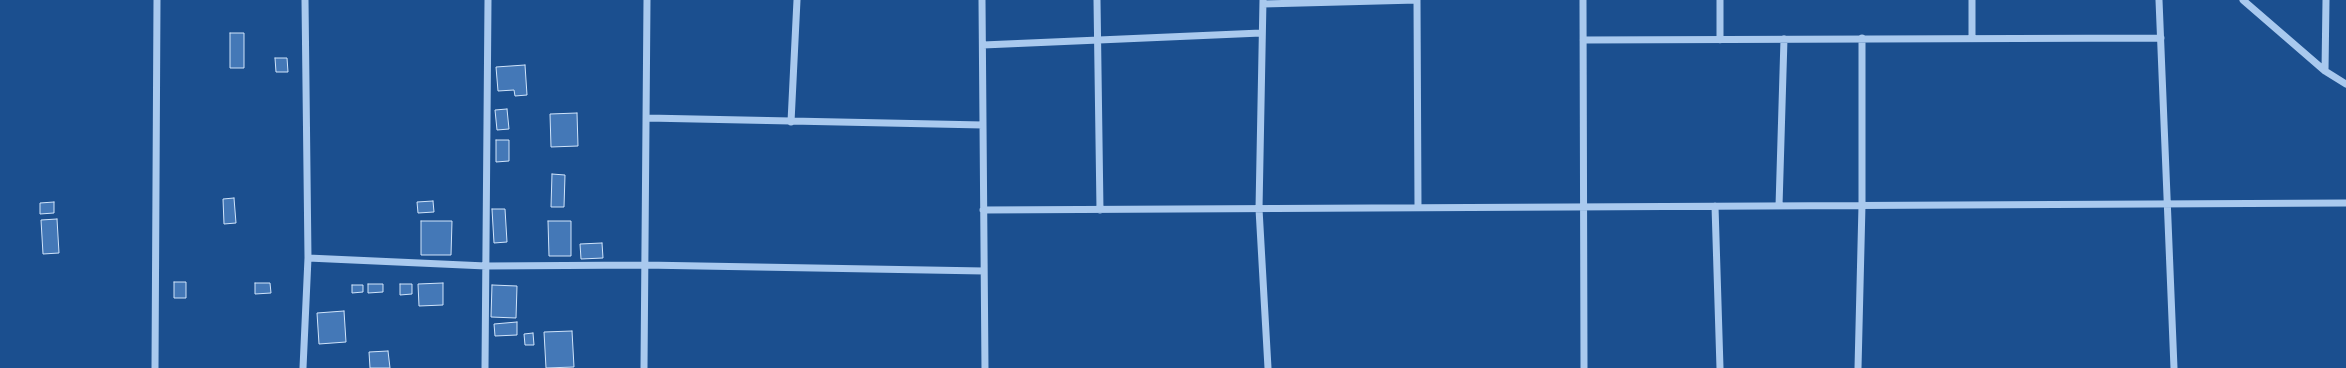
<!DOCTYPE html>
<html>
<head>
<meta charset="utf-8">
<style>
  body { margin:0 }
  canvas { display:block; background:#1b4f8f }
</style>
</head>
<body>
<canvas width="2346" height="368"></canvas>
<script>
const ctx = document.querySelector('canvas').getContext('2d');
ctx.lineJoin = 'round';
function paint(path, color) {
  ctx.fillStyle = color;
  ctx.fill(path, 'evenodd');
}
function toPath(rows) {
  const path = new Path2D();
  for (const r of rows) {
    path.moveTo(r[0], r[1]);
    for (let i = 2; i < r.length; i += 2) path.lineTo(r[i], r[i + 1]);
  }
  return path;
}
function strokePath(path, color, width, dash) {
  ctx.strokeStyle = color;
  ctx.lineWidth = width;
  ctx.lineCap = dash ? 'butt' : 'round';
  ctx.setLineDash(dash || []);
  ctx.stroke(path);
}
const building = toPath([
  [230,33,244,33,244,68,230,68,230,33],
  [275,58,287,58,288,72,276,72,275,58],
  [525,65,527,95,515,96,514,90,498,91,496,67,525,65],
  [507,109,509,129,497,130,495,110,507,109],
  [577,113,578,146,551,147,550,114,577,113],
  [496,140,509,140,509,161,496,162,496,140],
  [552,174,565,175,564,207,551,207,552,174],
  [234,198,236,223,224,224,223,199,234,198],
  [433,201,434,212,418,213,417,202,433,201],
  [54,202,54,213,40,214,40,203,54,202],
  [492,209,505,209,507,242,494,243,492,209],
  [57,219,59,253,43,254,41,220,57,219],
  [421,221,452,221,451,255,421,255,421,221],
  [548,221,571,221,571,256,549,256,548,221],
  [602,243,603,258,581,259,580,244,602,243],
  [174,282,186,282,186,298,174,298,174,282],
  [255,283,270,283,271,293,255,294,255,283],
  [443,283,443,305,419,306,418,284,443,283],
  [368,284,383,284,383,292,368,293,368,284],
  [400,284,412,284,412,294,400,295,400,284],
  [352,285,363,285,363,292,352,293,352,285],
  [492,285,517,286,516,318,491,317,492,285],
  [344,311,346,342,319,344,317,313,344,311],
  [517,322,517,335,495,336,494,324,517,322],
  [572,331,574,367,546,368,544,332,572,331],
  [533,333,534,345,525,345,524,334,533,333],
  [388,351,390,368,370,368,369,352,388,351]
]);
paint(building, '#4478b7');
strokePath(building, '#cfe3fa', 1);
strokePath(toPath([
  [982,0,985,368],
  [1097,0,1100,210],
  [1263,0,1259,209,1268,368],
  [1417,0,1418,208],
  [1583,0,1584,368],
  [1720,0,1720,40],
  [2159,0,2174,368],
  [2243,0,2325,71,2346,84],
  [1263,4,1417,0],
  [1972,38,1972,0],
  [1583,40,2161,38],
  [983,45,1261,33],
  [2325,71,2326,0],
  [647,118,983,125],
  [791,122,797,0],
  [1715,206,1720,368],
  [1779,206,1784,39],
  [983,210,2346,203],
  [308,258,486,266,644,265,984,271],
  [155,368,157,0],
  [303,368,308,258,305,0],
  [485,368,488,0],
  [644,368,647,0],
  [1858,368,1862,205,1862,38]
]), '#a9c9ee', 7);
</script>
</body>
</html>
